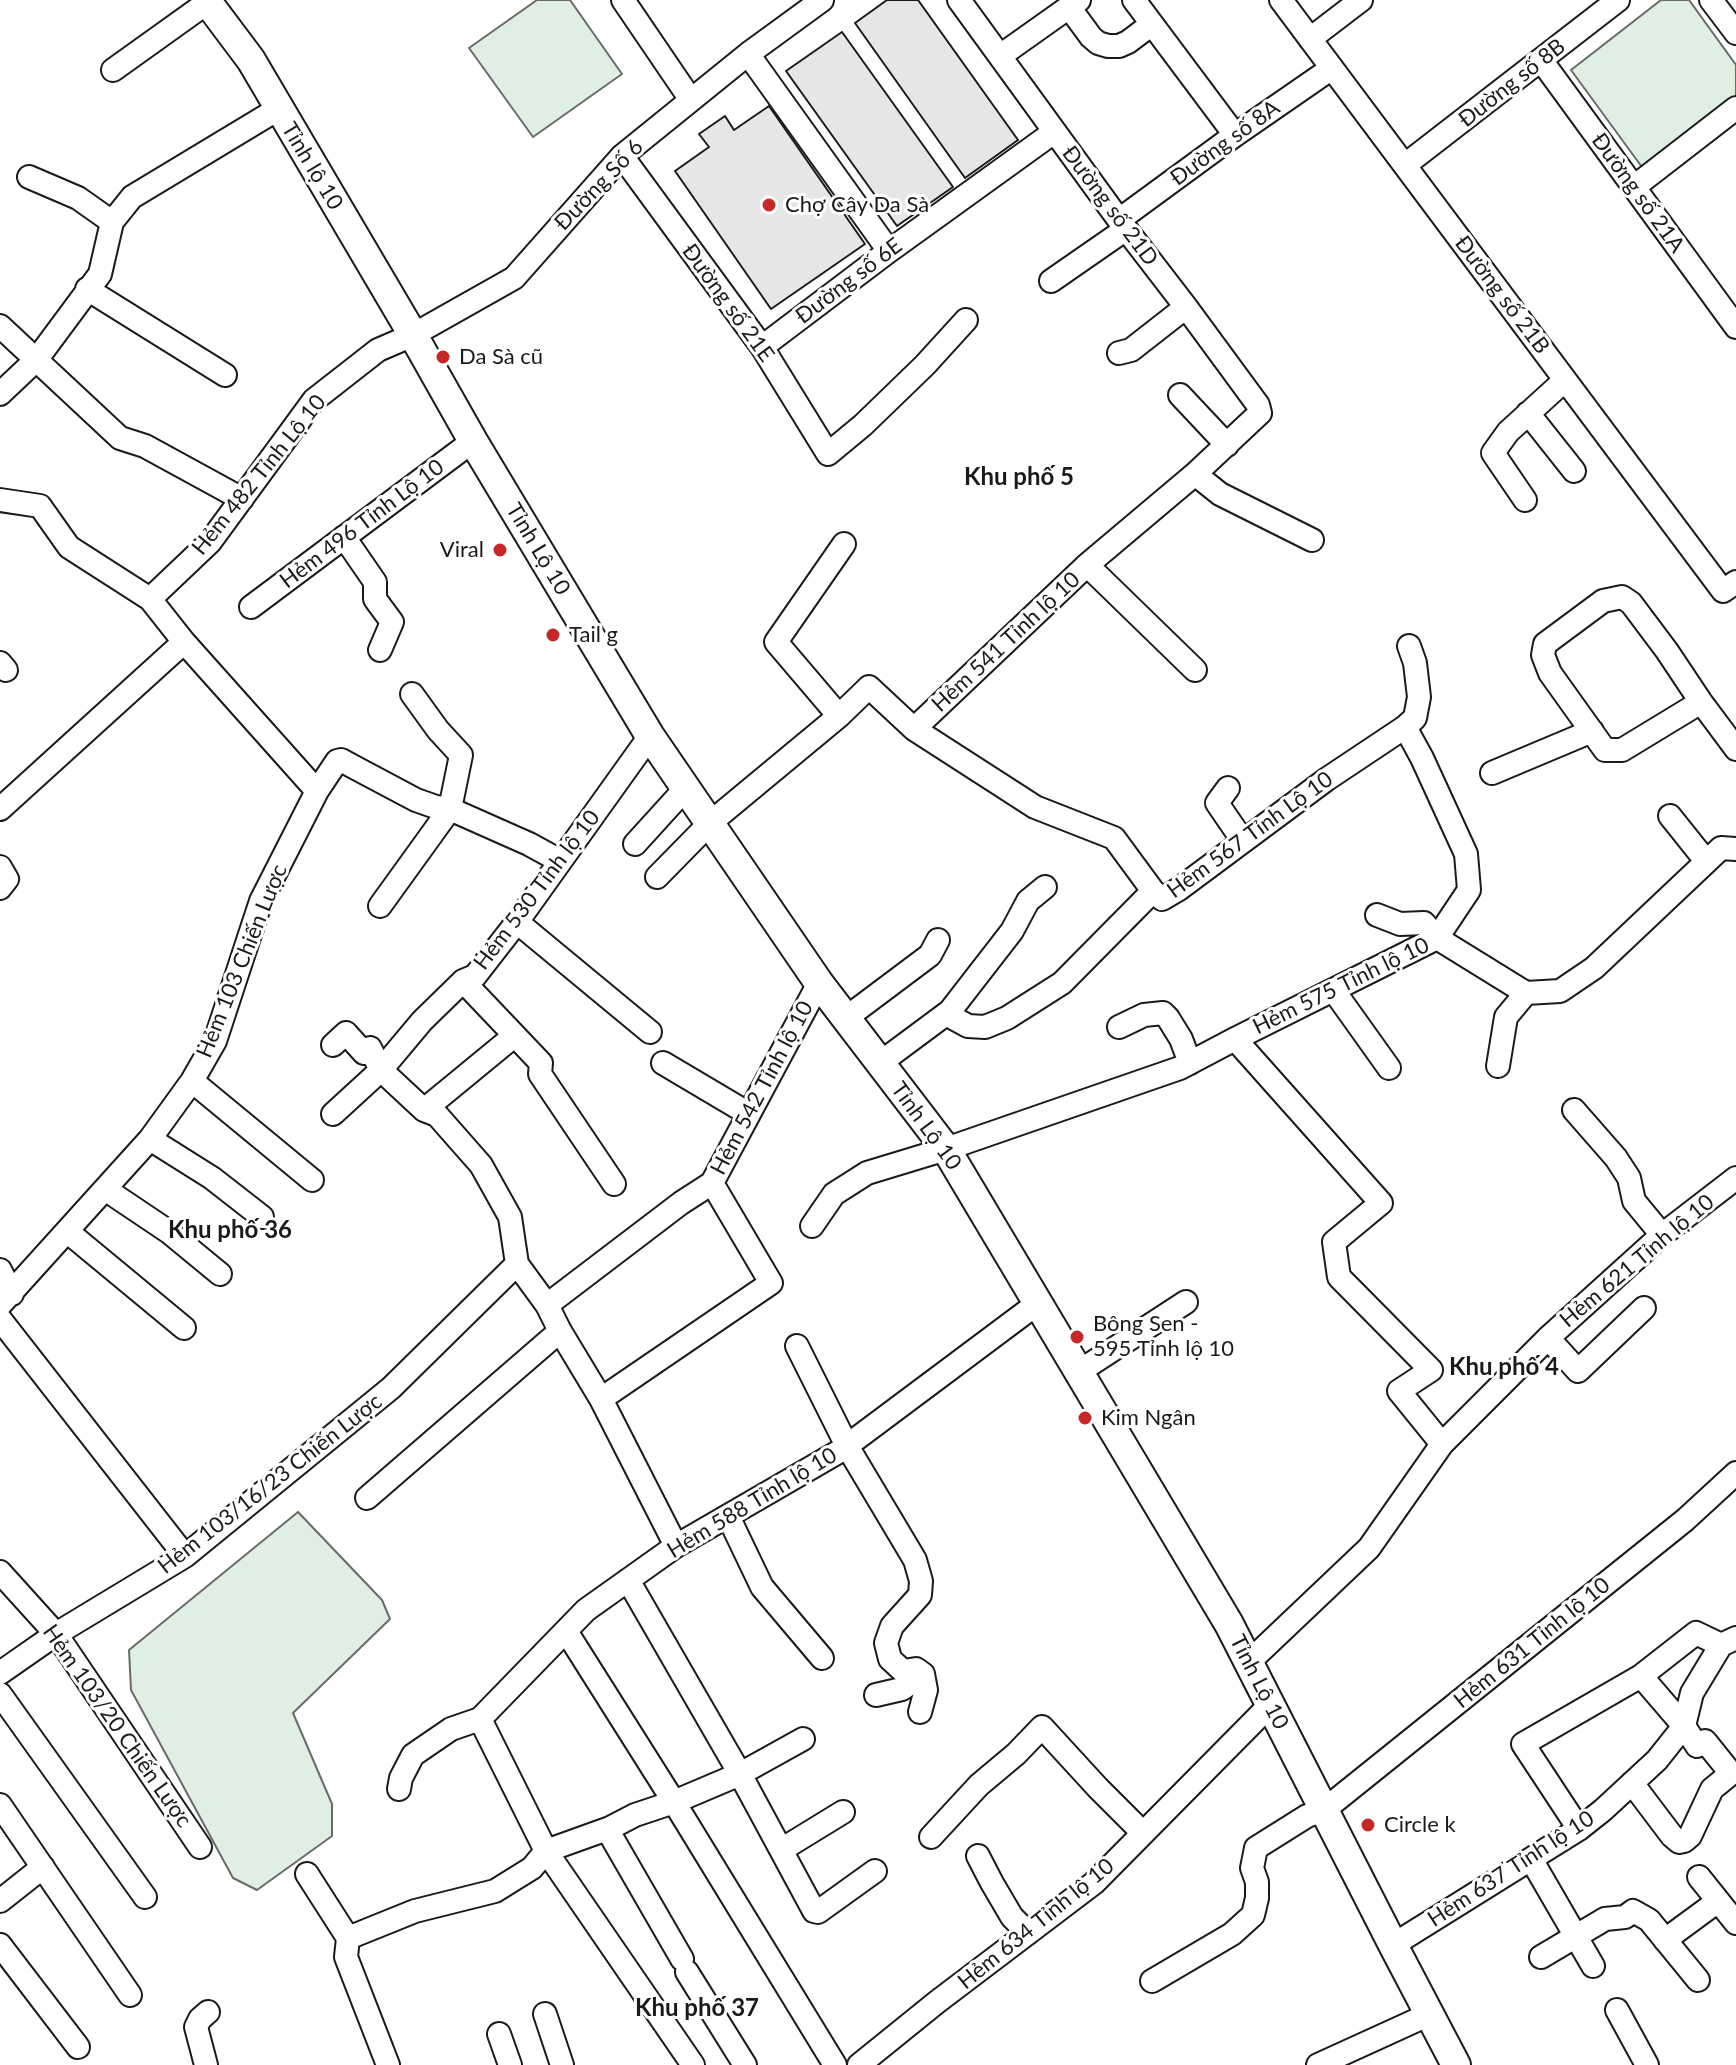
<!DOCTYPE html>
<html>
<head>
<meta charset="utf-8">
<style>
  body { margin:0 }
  canvas { display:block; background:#fff }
</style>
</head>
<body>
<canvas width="1736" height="2065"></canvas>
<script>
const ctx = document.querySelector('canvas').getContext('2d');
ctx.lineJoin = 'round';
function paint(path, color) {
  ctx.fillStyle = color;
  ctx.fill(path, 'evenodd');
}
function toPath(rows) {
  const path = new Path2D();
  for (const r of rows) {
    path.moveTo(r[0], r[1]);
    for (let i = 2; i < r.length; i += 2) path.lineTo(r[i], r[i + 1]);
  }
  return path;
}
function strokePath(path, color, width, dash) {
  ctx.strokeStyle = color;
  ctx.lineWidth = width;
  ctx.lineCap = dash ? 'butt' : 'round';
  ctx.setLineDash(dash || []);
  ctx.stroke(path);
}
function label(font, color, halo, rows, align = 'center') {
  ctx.font = font + ' Lato,sans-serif';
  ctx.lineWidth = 6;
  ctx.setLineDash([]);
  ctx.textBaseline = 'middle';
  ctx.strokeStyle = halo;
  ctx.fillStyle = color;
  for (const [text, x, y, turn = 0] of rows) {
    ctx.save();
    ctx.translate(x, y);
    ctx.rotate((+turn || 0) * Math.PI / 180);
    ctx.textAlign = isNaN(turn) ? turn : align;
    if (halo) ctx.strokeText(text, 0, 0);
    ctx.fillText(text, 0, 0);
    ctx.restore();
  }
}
const green = toPath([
  [537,0,570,0,622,74,533,137,469,48,537,0],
  [1661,0,1689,0,1736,65,1736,103,1647,174,1571,70,1661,0],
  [298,1512,382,1600,390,1619,293,1713,332,1804,332,1836,257,1890,233,1878,131,1690,129,1650,298,1512]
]);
paint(green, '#e0efe3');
strokePath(green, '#6a6a6a', 2);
const building = toPath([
  [887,0,918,0,1018,140,965,178,855,23,887,0],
  [842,32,953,187,897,226,786,71,842,32],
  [769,106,865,244,771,309,675,171,709,147,699,134,725,116,734,130,769,106]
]);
paint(building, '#e6e6e6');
strokePath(building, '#1a1a1a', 2);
const minor = toPath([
  [623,0,691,100],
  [1134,0,1235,135],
  [1281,0,1723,591,1736,582],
  [1711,0,1736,33],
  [1069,7,1091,37,1098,43,1108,46,1119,46,1128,42,1152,24],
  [1310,39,1361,0],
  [748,54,889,251],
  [1000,56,1079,0],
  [1541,60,1736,327],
  [113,70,208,2],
  [622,156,762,347,828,454,863,425,925,365,966,320],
  [1405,165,1618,0],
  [29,177,78,198,112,222],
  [1634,187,1736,108],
  [1119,220,1235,135,1332,68],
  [1051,281,1126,229],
  [87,289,225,375],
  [0,326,120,438,145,446,242,499],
  [762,347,889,251,1054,132],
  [1119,353,1131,350,1186,307],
  [0,394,37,359,100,274,112,222,132,197,278,109],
  [1180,395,1227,445],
  [1528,413,1574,471],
  [1195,474,1220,494,1312,540],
  [0,500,40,506,69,547,150,599,184,642,317,791],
  [1525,500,1493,453,1508,432,1565,380],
  [344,537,375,582,375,599,392,622,380,650],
  [1087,565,1195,670],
  [150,599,210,542,314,400,378,350,413,335,514,278,622,156,748,54,822,0],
  [251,607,473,441],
  [0,663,6,670],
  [1701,702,1622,750,1605,750,1550,673,1543,655,1545,644,1603,601,1622,597,1631,603,1667,651,1701,702,1736,749],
  [839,716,776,642,844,544],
  [914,729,1035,807,1114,838,1153,891,1162,899,1179,889,1327,779,1405,727,1415,718,1419,697,1415,663,1409,646],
  [1492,773,1592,731],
  [1228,788,1217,803,1243,841],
  [0,809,184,642],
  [1670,816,1706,861],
  [635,844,685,789],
  [0,867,7,879,0,888],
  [657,877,710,823,839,716,869,687,914,729,1087,565,1195,474,1260,413,1258,405,1186,307,1119,220,959,0],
  [380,906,450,809,461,755,438,730,412,694],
  [1377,915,1400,924,1424,923,1437,938,1526,993,1560,991,1594,968,1721,848,1736,849],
  [517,922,650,1032],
  [463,981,541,1063,540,1074,614,1184],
  [1334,991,1389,1068],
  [946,1014,968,1026,985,1027,1007,1018,1062,983,1153,891],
  [846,1018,930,955,938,940],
  [1119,1027,1144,1015,1163,1013,1168,1018,1181,1039,1190,1063],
  [1235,1039,1381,1203,1334,1242,1339,1277,1431,1370,1399,1391,1442,1444],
  [333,1045,346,1033,364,1053,370,1048,381,1070,424,1110,437,1115,481,1165,510,1217,517,1264,547,1305,560,1331,601,1399,676,1546],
  [663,1063,749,1114],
  [880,1063,950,1011,1012,931,1028,901,1045,887],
  [1498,1066,1506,1017,1526,993],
  [192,1081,312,1180],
  [424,1110,514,1036],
  [1574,1110,1616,1158,1629,1178,1634,1201,1662,1235],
  [333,1114,381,1070,422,1021,463,981,475,976,517,922,650,736],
  [150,1139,212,1178,262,1217],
  [105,1189,169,1232,220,1274],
  [812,1226,834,1194,867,1173,946,1149,1180,1068,1235,1039,1437,938,1469,890,1466,854,1422,758,1405,727],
  [68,1232,184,1328],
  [0,1270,12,1294],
  [0,1305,150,1139,192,1081,215,1041,261,901,317,791,337,761,341,760,352,766,416,800,436,807,450,809,529,844,560,861],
  [547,1305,681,1203,712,1183,819,983],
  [0,1319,185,1556],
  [1548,1338,1578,1371,1644,1308],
  [797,1346,847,1446,915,1560,921,1581,920,1595,892,1626,886,1643,890,1659,903,1671,916,1669,923,1674,926,1690,920,1712],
  [1080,1371,1186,1302],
  [601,1399,771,1283,712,1183],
  [367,1498,560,1331],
  [728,1516,762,1587,822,1658],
  [0,1572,56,1634,200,1847],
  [628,1580,740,1774,814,1911,818,1912,875,1871],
  [566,1631,674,1802,835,2065],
  [1249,1662,1369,1548,1442,1444,1548,1338,1662,1235,1736,1178],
  [0,1673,56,1634,185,1556,391,1388,517,1264],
  [0,1694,145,1897],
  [876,1695,902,1689,923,1674],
  [480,1719,546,1851,693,2065],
  [1632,1783,1672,1836,1679,1842,1684,1841,1690,1836,1712,1789,1728,1776,1730,1772,1705,1741,1697,1746,1684,1726,1641,1676],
  [399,1789,401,1778,413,1755,451,1729,480,1719,586,1610,676,1546,840,1451,1038,1303],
  [0,1805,130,1995],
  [607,1829,682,1959],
  [1579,1829,1523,1744,1641,1676,1696,1633,1721,1645],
  [931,1837,979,1785,1016,1754,1042,1727,1098,1788,1143,1833],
  [781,1850,843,1812],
  [978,1856,992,1883,1012,1917,1028,1933],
  [1531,1859,1593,1966],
  [307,1874,348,1938,346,1957,388,2065],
  [1699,1877,1736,1923],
  [0,1901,43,1867],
  [348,1938,415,1911,495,1891,532,1868,546,1851,610,1828,635,1815,674,1802,740,1774,803,1739],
  [1665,1940,1718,1901],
  [0,1945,78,2047],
  [1393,1945,1579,1829,1603,1810,1657,1760,1684,1726,1692,1693,1721,1645,1736,1638],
  [1541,1957,1605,1919,1625,1917,1633,1911,1649,1920,1698,1980],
  [687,1972,745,2065],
  [1152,1981,1232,1934,1253,1915,1257,1898,1257,1882,1252,1868,1256,1848,1307,1816,1324,1810,1685,1520,1736,1473],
  [1617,2010,1647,2065],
  [545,2014,562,2065],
  [499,2034,510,2065],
  [206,2065,196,2027,200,2019,208,2012],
  [859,2065,937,2002,1094,1883,1271,1704],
  [1318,2065,1430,2014]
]);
const major = toPath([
  [206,0,251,60,413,335,473,441,650,736,819,983,946,1149,1229,1624,1393,1945,1456,2065]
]);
strokePath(minor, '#1a1a1a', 26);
strokePath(major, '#1a1a1a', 32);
strokePath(minor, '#fff', 22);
strokePath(major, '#fff', 28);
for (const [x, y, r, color] of [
  [769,205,8,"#c62828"],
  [443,357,8,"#c62828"],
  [500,550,8,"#c62828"],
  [553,635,8,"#c62828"],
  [1077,1337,8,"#c62828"],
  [1085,1418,8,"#c62828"],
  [1368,1825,8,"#c62828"]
]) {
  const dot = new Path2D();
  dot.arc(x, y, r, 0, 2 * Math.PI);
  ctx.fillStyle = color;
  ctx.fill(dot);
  strokePath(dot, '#fff', 3);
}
label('22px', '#1a1a1a', '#fff', [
  ["Đường số 8B",1512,83,-38],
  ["Đường số 8A",1225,143,-36],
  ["Tỉnh lộ 10",312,166,59],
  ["Đường Số 6",599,185,-46],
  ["Đường số 21A",1638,193,54],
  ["Đường số 21D",1110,206,53],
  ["Đường số 6E",849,281,-37],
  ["Đường số 21B",1502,295,53],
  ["Đường số 21E",728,303,54],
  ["Hẻm 482 Tỉnh Lộ 10",259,475,-51],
  ["Hẻm 496 Tỉnh Lộ 10",362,524,-37],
  ["Tỉnh Lộ 10",538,549,59],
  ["Hẻm 541 Tỉnh lộ 10",1006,642,-43],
  ["Hẻm 567 Tỉnh Lộ 10",1250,835,-36],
  ["Hẻm 530 Tỉnh lộ 10",537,890,-53],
  ["Hẻm 103 Chiến Lược",242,961,-68],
  ["Hẻm 575 Tỉnh lộ 10",1341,986,-26],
  ["Hẻm 542 Tỉnh lộ 10",762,1088,-62],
  ["Tỉnh Lộ 10",926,1126,54],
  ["Hẻm 621 Tỉnh lộ 10",1637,1261,-40],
  ["Hẻm 103/16/23 Chiến Lược",270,1484,-38],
  ["Hẻm 588 Tỉnh lộ 10",752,1503,-31],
  ["Hẻm 631 Tỉnh lộ 10",1532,1643,-39],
  ["Tỉnh Lộ 10",1259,1682,63],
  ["Hẻm 103/20 Chiến Lược",117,1726,55],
  ["Hẻm 637 Tỉnh lộ 10",1511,1869,-33],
  ["Hẻm 634 Tỉnh lộ 10",1036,1924,-39]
]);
label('22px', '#1a1a1a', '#fff', [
  ["Chợ Cây Da Sà",785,205],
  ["Da Sà cũ",459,357],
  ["Viral",484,550,"right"],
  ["Tail g",569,635],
  ["Bông Sen -",1093,1324],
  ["595 Tỉnh lộ 10",1093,1349],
  ["Kim Ngân",1101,1418],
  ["Circle k",1384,1825]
], 'left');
label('bold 24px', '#1a1a1a', '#fff', [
  ["Khu phố 5",1019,477],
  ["Khu phố 36",230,1230],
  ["Khu phố 4",1504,1367],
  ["Khu phố 37",697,2008]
]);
</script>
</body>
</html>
